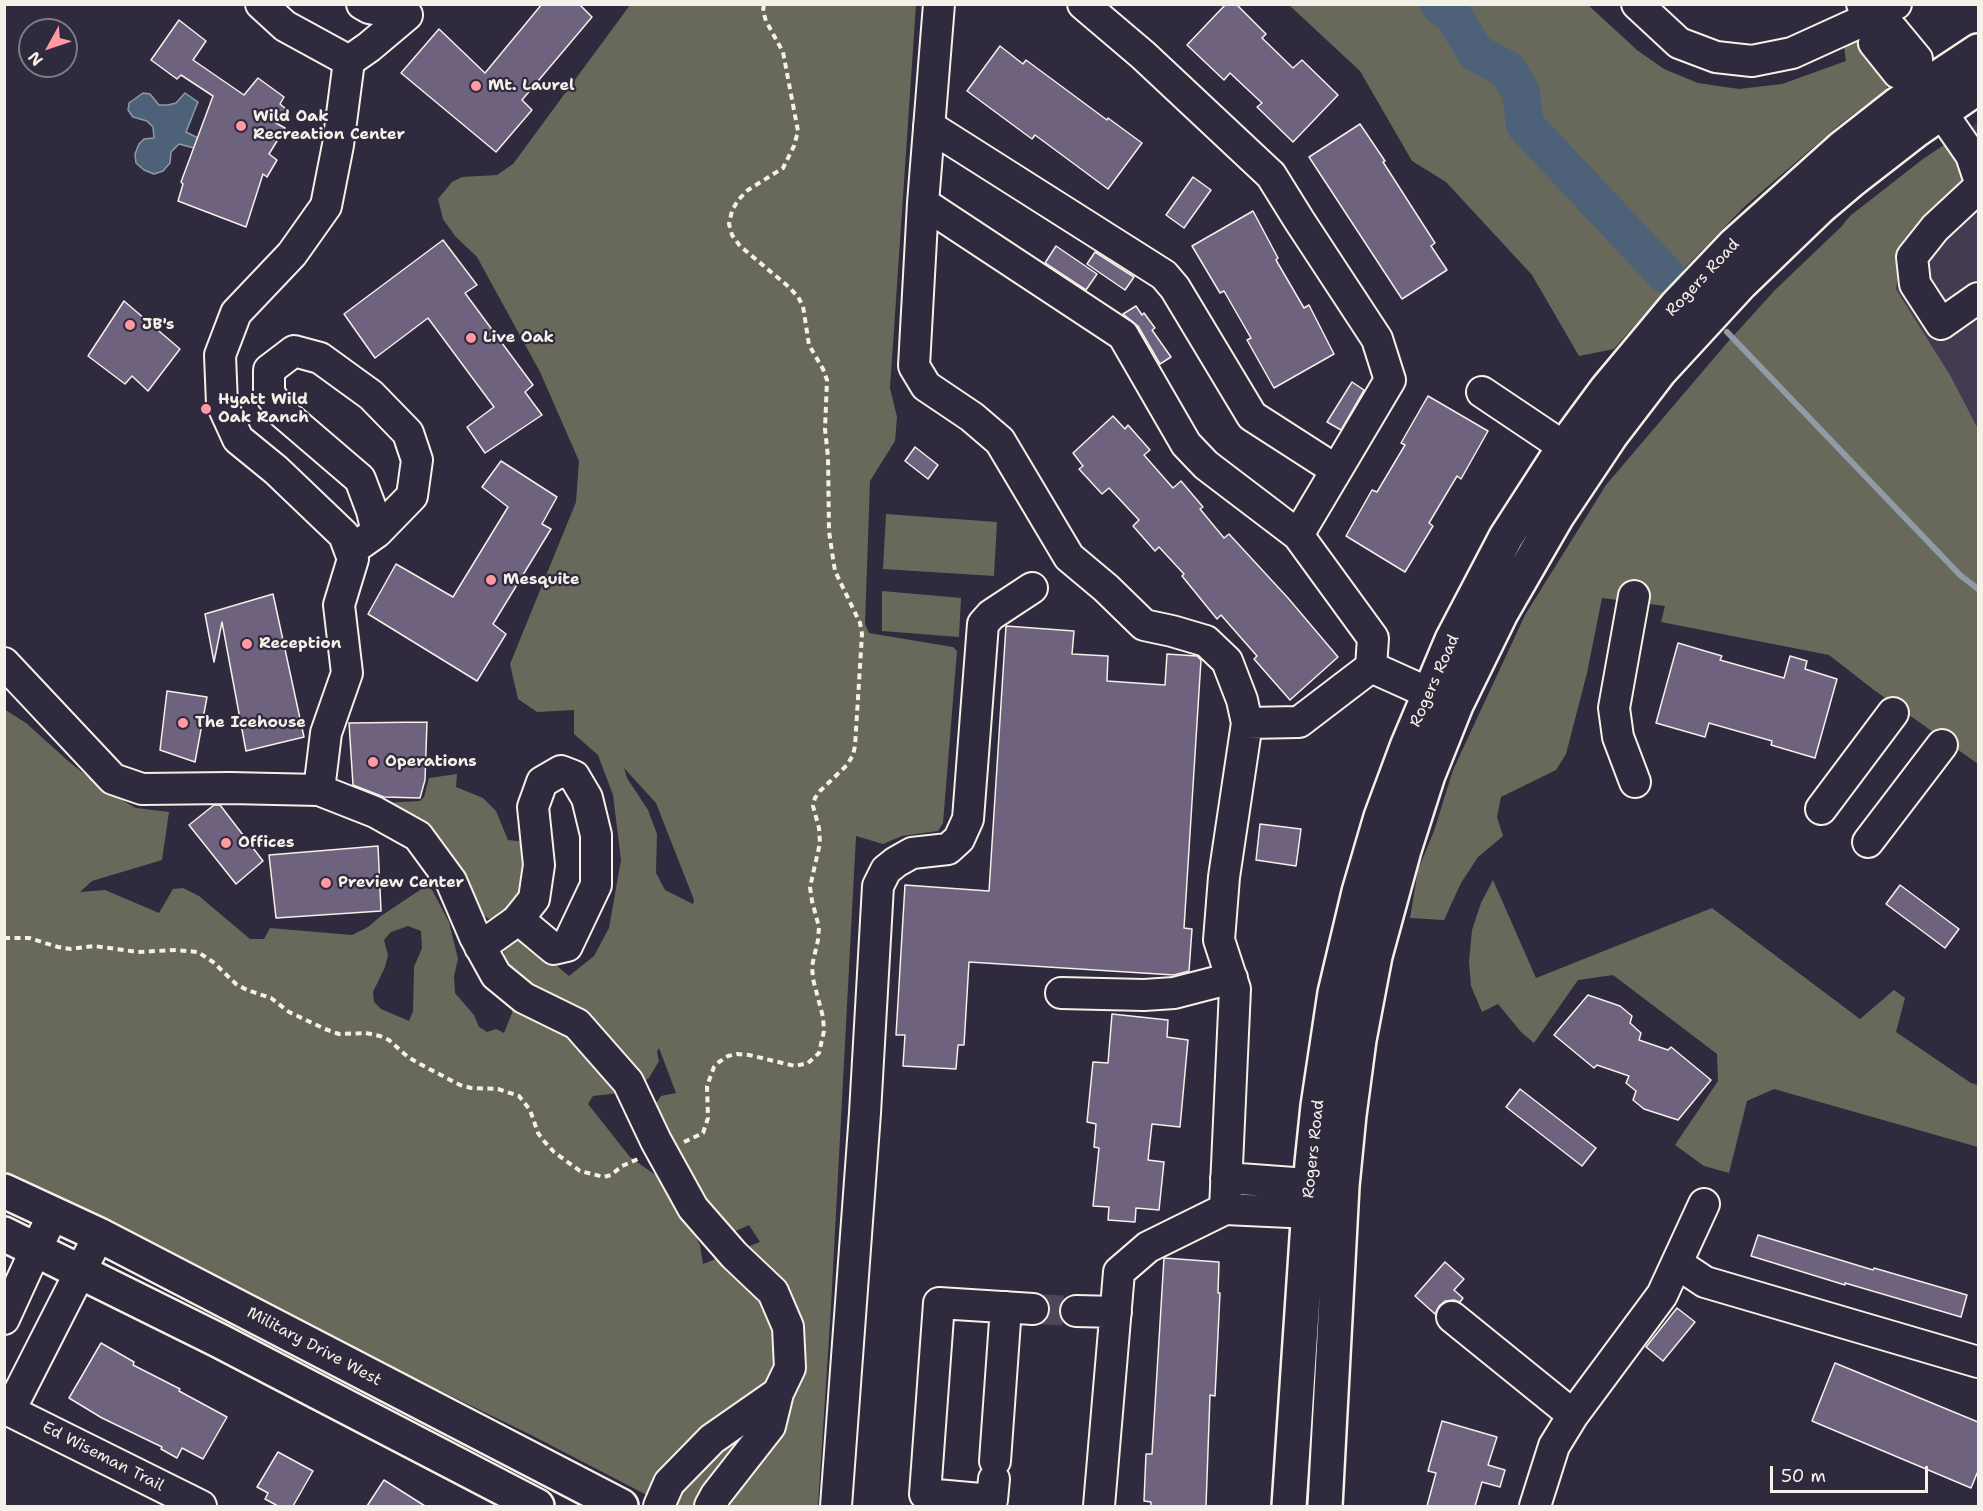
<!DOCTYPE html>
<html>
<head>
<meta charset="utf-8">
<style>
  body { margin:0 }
  #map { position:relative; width:1983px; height:1511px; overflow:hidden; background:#2f2a3d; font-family:"Shantell Sans",sans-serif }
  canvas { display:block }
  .frame { position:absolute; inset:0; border:6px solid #f4f1e8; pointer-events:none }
  .north { position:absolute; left:18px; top:18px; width:60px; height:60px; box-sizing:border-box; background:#2f2a3d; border:2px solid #7e7a81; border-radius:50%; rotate:230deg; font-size:16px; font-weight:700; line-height:24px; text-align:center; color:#f4f1e8 }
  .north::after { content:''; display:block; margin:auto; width:21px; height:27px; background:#ff9aa2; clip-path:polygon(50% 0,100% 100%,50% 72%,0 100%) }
  .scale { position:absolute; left:1770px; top:1466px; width:158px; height:27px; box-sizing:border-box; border:3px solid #f4f1e8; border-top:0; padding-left:8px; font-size:18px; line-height:21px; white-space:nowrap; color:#f4f1e8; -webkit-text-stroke:4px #2f2a3d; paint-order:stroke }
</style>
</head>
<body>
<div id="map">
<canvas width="1983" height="1511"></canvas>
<div class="frame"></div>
<div class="north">N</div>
<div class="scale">50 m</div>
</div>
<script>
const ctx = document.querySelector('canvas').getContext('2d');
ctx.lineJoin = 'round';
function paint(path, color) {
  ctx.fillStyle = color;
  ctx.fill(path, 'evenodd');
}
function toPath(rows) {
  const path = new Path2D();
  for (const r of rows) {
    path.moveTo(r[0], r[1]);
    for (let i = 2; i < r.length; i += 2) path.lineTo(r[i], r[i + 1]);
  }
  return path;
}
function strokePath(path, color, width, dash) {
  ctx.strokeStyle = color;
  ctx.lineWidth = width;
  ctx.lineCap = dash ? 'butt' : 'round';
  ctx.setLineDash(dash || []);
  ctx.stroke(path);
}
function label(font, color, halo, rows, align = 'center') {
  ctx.font = font + ' "Shantell Sans",sans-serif';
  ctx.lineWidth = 4.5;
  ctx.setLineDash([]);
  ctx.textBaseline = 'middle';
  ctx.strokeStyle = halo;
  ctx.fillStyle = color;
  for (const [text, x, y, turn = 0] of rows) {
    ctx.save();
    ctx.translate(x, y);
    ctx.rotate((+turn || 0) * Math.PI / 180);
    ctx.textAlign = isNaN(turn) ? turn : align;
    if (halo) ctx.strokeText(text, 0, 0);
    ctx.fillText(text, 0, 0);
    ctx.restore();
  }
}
paint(toPath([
  [1978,122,1978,442,1950,375,1850,216,1923,159]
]), '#423b51');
paint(toPath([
  [630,5,916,5,890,388,897,417,895,441,870,481,865,624,869,633,953,647,957,651,943,823,938,831,902,836,883,844,856,836,831,1307,818,1506,668,1506,531,1435,5,1178,4,709,26,723,67,760,104,790,136,808,169,812,162,860,92,881,80,892,105,890,159,913,173,889,183,888,199,896,250,939,264,939,270,928,352,935,368,927,381,916,429,884,449,922,458,959,454,976,455,993,474,1015,479,1027,487,1032,496,1029,504,1033,512,1013,514,983,504,961,505,935,514,930,569,976,594,956,609,928,621,860,613,795,598,755,574,734,574,710,537,712,518,699,510,664,576,502,579,461,540,372,477,257,455,236,443,219,438,199,452,182,462,177,497,175,513,164],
  [624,768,656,803,694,900,693,904,665,890,656,873,657,834,648,810,627,778],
  [408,926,421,931,422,948,414,967,413,1011,409,1021,381,1009,374,1002,373,992,385,967,388,955,384,940,391,932],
  [659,1048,676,1093,661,1096,655,1105,687,1180,729,1234,749,1225,760,1242,703,1264,700,1245,691,1228,657,1176,630,1157,588,1104,593,1096,628,1092,649,1078,659,1061,657,1052],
  [1289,5,1588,5,1637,50,1664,69,1698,83,1739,89,1782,84,1846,61,1844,46,1856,40,1887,79,1887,89,1839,125,1744,207,1681,272,1614,349,1579,356,1532,275,1446,182,1412,161,1360,71],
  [1950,141,1966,179,1901,254,1896,289,1950,375,1978,429,1978,764,1874,690,1829,655,1661,622,1665,606,1602,598,1587,673,1566,754,1556,770,1501,797,1497,817,1503,836,1478,857,1461,883,1444,920,1410,918,1418,870,1434,831,1453,770,1525,615,1606,485,1726,344,1776,289,1841,227,1850,216,1923,159],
  [886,514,997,522,994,576,883,569],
  [882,591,961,598,959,637,882,631],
  [457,774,456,787,483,798,496,811,508,840,527,842,528,890,503,913,489,919,480,913,381,803,420,801,424,797,429,778],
  [1493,880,1536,978,1712,908,1860,1019,1894,990,1905,998,1896,1032,1971,1083,1978,1085,1978,1147,1774,1089,1747,1101,1729,1173,1704,1166,1675,1145,1718,1081,1717,1054,1613,975,1578,980,1534,1043,1521,1032,1498,1004,1482,1012,1471,986,1469,962,1472,930,1481,903]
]), '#68695a');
const water = toPath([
  [143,93,150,94,159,105,168,105,176,103,185,93,198,102,186,132,198,138,194,148,179,144,171,152,170,163,163,171,154,174,144,170,136,163,135,154,139,144,144,139,154,138,153,127,147,121,133,117,128,110,129,103,143,93]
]);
paint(water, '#4d6278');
strokePath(water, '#909ba5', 1.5);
strokePath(toPath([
  [1727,332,1960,575,1978,589]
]), '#909ba5', 6);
strokePath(toPath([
  [1439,4,1453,15,1476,53,1508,70,1521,93,1525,125,1665,274]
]), '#4d6278', 38);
const building = toPath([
  [542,4,579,4,592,17,522,100,532,110,496,152,401,73,439,29,485,73,542,4],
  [1226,4,1236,4,1266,34,1262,38,1293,68,1302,60,1338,95,1293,142,1257,107,1262,103,1230,73,1224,80,1187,45,1226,4],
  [179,20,206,41,193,60,244,95,258,78,284,97,280,104,286,109,276,123,285,128,269,154,277,160,267,177,263,174,246,227,178,201,183,184,181,182,213,96,181,75,177,79,151,60,179,20],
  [1000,46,1023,64,1026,60,1107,120,1108,118,1142,143,1108,189,1035,135,1032,139,967,91,1000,46],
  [1360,124,1385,161,1383,162,1435,243,1431,246,1447,270,1402,299,1309,157,1360,124],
  [1193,177,1211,190,1184,228,1166,215,1193,177],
  [1253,211,1278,258,1276,260,1304,308,1309,305,1334,354,1274,388,1247,340,1251,338,1232,305,1224,291,1220,293,1192,246,1253,211],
  [443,240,477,285,465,293,533,385,525,392,542,415,485,453,467,427,494,407,428,318,375,358,344,314,443,240],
  [1056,246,1097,274,1086,290,1045,263,1056,246],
  [1095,252,1134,277,1125,290,1087,264,1095,252],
  [124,301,180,349,148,391,132,376,125,384,88,356,124,301],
  [1136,306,1142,315,1144,313,1155,328,1152,330,1171,357,1160,364,1138,326,1123,314,1136,306],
  [1352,382,1364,390,1341,430,1327,422,1352,382],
  [1428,396,1488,431,1461,479,1457,476,1429,523,1433,526,1405,572,1346,536,1372,490,1377,492,1405,445,1401,443,1428,396],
  [1113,416,1125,429,1128,425,1150,450,1144,455,1173,488,1181,481,1203,507,1200,509,1224,538,1229,534,1288,598,1338,657,1290,700,1254,659,1257,656,1221,615,1217,619,1182,576,1184,574,1159,547,1155,551,1133,526,1139,520,1109,488,1102,494,1079,469,1083,466,1073,453,1113,416],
  [915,447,938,465,928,479,905,461,915,447],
  [501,461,557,497,542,524,551,529,493,624,506,634,477,681,368,614,396,564,453,597,508,507,482,487,501,461],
  [273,594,304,737,246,751,222,622,214,662,205,614,273,594],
  [1006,626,1074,631,1072,654,1108,656,1107,681,1165,685,1167,654,1197,656,1201,660,1184,928,1192,929,1189,971,1174,975,969,962,964,1045,958,1045,956,1069,903,1066,905,1035,896,1035,905,885,989,891,1006,626],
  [1678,643,1722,656,1720,660,1784,678,1790,656,1807,661,1805,669,1837,679,1815,758,1771,745,1772,741,1709,723,1705,737,1656,723,1678,643],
  [167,691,207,697,195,762,160,750,167,691],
  [427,722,425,780,420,798,384,797,353,785,349,723,427,722],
  [214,805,220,805,263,861,236,884,189,825,214,805],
  [1260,824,1301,829,1296,866,1256,860,1260,824],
  [378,846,381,911,276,918,269,855,378,846],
  [1900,885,1959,929,1945,948,1886,904,1900,885],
  [1588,995,1620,1006,1632,1016,1630,1023,1641,1033,1639,1040,1668,1050,1671,1047,1711,1080,1678,1120,1644,1109,1633,1100,1636,1091,1626,1083,1629,1076,1597,1065,1594,1068,1554,1035,1588,995],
  [1112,1014,1168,1020,1167,1037,1188,1040,1180,1127,1152,1124,1148,1160,1164,1162,1159,1210,1136,1208,1135,1222,1108,1220,1109,1207,1093,1206,1099,1148,1094,1147,1096,1124,1087,1122,1093,1062,1108,1063,1112,1014],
  [1520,1089,1596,1148,1582,1166,1506,1107,1520,1089],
  [1758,1235,1873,1270,1874,1268,1967,1295,1961,1317,1845,1283,1845,1285,1751,1256,1758,1235],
  [1164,1258,1219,1262,1218,1293,1220,1293,1215,1396,1210,1395,1206,1506,1151,1506,1151,1502,1144,1501,1146,1454,1152,1454,1164,1258],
  [1445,1262,1464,1279,1454,1290,1463,1298,1460,1302,1454,1300,1445,1301,1439,1306,1435,1314,1415,1296,1445,1262],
  [1677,1308,1695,1322,1663,1361,1646,1347,1677,1308],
  [101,1343,134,1362,133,1365,180,1389,179,1391,227,1417,203,1459,182,1448,177,1458,161,1449,162,1447,102,1418,69,1398,101,1343],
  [1835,1363,1978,1422,1978,1471,1971,1488,1812,1421,1835,1363],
  [1442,1421,1497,1437,1488,1465,1505,1470,1500,1487,1482,1482,1475,1506,1427,1506,1436,1473,1428,1471,1442,1421],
  [278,1452,313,1471,293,1506,278,1506,265,1499,268,1493,257,1487,278,1452],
  [384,1480,425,1506,367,1506,384,1480]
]);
paint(building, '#6e627f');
strokePath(building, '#f4f1e8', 1.5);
strokePath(toPath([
  [1033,1309,1076,1311]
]), '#4d4857', 30, [30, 15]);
const minor = toPath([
  [261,4,285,26,349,61,369,47,407,15],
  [362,4,369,8,407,15],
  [939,4,923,203,914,366,926,386,972,417,1000,441,1069,557,1106,588,1144,625,1172,631,1206,641,1227,661,1242,700,1247,723],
  [1083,4,1143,55,1271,175,1299,220,1377,339,1390,380,1298,535,1373,638,1371,667],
  [1637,4,1679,43,1716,57,1752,61,1792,53,1869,18,1862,4],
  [1879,31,1893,30,1917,59,1917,77,1971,155,1978,176],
  [1879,31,1874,43,1898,73,1917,77],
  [1879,31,1869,18,1896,4],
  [929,126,1164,275,1175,288,1252,416,1336,470],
  [1978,188,1935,228,1912,257,1915,284,1941,324,1978,298],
  [923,203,1123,335,1186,444,1206,465,1298,535],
  [1482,392,1564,447],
  [350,551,377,532,372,511,360,479,283,413,269,393,269,370,294,351,320,358,371,395,408,433,417,460,412,496,377,532],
  [1634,596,1614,708,1618,737,1635,782],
  [4,663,113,779,142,789,230,788,319,790,375,812,418,836,451,881,475,937,496,975,524,998,577,1024,628,1082,656,1141,693,1208,734,1255,773,1292,788,1327,790,1368,778,1393,770,1426,716,1495,710,1506],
  [319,790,326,733,347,673,339,605,353,559,344,535,276,470,238,439,222,404,220,355,236,313,292,254,326,206,338,145,349,61],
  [1821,809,1893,713],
  [1868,842,1942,745],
  [480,947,515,922,518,919,534,899,539,865,533,807,542,782,561,771,574,776,587,798,596,835,596,885,567,946,554,949,518,919],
  [1061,993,1144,995,1174,993,1232,978],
  [1226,1178,1334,1186],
  [1225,1209,1333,1214],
  [1678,1264,1705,1282,1978,1362],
  [1076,1311,1116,1312],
  [1452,1317,1573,1415],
  [4,1319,36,1249,54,1213],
  [4,1408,201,1506],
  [10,1410,99,1235],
  [995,1461,1006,1307],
  [994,1479,992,1500,925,1494,939,1303,1033,1309],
  [659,1506,669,1483,712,1439,778,1393],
  [836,1506,865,1113,878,886,886,870,896,862,912,853,948,849,959,839,968,819,983,624,991,615,1032,588],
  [1099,1506,1119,1272,1148,1247,1225,1209,1235,989,1219,940,1224,877,1247,723,1299,722,1371,667,1451,703],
  [1535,1506,1554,1446,1573,1415,1662,1295,1704,1204]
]);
const major = toPath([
  [4,1191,99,1235,621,1506],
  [4,1234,218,1340,537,1506],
  [1289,1506,1312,1163,1318,1106,1335,993,1359,892,1381,817,1407,747,1452,640,1506,537,1564,447,1606,390,1677,305,1733,246,1842,148,1898,104,1978,51],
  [1325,1506,1342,1186,1349,1115,1359,1040,1375,956,1404,850,1428,775,1456,705,1501,613,1557,516,1611,435,1660,371,1741,283,1819,208,1852,180,1915,131,1978,87]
]);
strokePath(minor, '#f4f1e8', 34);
strokePath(major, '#f4f1e8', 38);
strokePath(toPath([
  [4,938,29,938,58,947,71,949,94,946,138,952,176,950,198,952,213,962,236,984,247,990,271,998,289,1012,325,1029,339,1034,366,1033,380,1036,389,1040,408,1057,420,1064,460,1085,471,1088,498,1089,519,1096,530,1110,538,1133,544,1141,554,1152,580,1171,604,1177,611,1175,622,1166,638,1159],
  [684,1142,703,1133,708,1118,707,1086,714,1067,719,1062,728,1056,737,1054,749,1055,795,1066,808,1063,819,1053,824,1031,823,1017,813,979,812,966,818,940,819,927,812,901,810,887,820,843,819,828,813,806,815,798,820,791,847,765,853,755,855,746,862,634,860,623,835,571,832,552,829,531,828,457,825,429,827,380,823,369,809,345,803,306,798,297,789,287,740,246,732,235,729,224,732,211,738,200,748,190,783,168,794,146,798,131,783,52,766,21,763,11,764,4]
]), '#f4f1e8', 4, [6, 4.5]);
strokePath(minor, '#2f2a3d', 30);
strokePath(major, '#2f2a3d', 33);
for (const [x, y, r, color] of [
  [476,86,6,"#ff9aa2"],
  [241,126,6,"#ff9aa2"],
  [130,325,6,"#ff9aa2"],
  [471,338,6,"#ff9aa2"],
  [206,409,6,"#ff9aa2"],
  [491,580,6,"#ff9aa2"],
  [247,644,6,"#ff9aa2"],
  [183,723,6,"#ff9aa2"],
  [373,762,6,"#ff9aa2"],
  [226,843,6,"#ff9aa2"],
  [326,883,6,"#ff9aa2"]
]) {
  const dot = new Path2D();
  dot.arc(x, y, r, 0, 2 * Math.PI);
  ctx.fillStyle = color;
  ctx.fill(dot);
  strokePath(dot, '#2f2a3d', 2);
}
label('bold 16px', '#f4f1e8', '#2f2a3d', [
  ["Mt. Laurel",488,86],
  ["Wild Oak",253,117],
  ["Recreation Center",253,135],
  ["JB's",142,325],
  ["Live Oak",483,338],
  ["Hyatt Wild",218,400],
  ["Oak Ranch",218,418],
  ["Mesquite",503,580],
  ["Reception",259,644],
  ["The Icehouse",195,723],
  ["Operations",385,762],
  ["Offices",238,843],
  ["Preview Center",338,883]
], 'left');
label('16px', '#f4f1e8', '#2f2a3d', [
  ["Rogers Road",1703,278,-47],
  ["Rogers Road",1435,681,-66],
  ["Rogers Road",1314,1149,-84],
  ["Military Drive West",314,1347,28],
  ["Ed Wiseman Trail",103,1457,27]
]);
</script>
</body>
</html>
